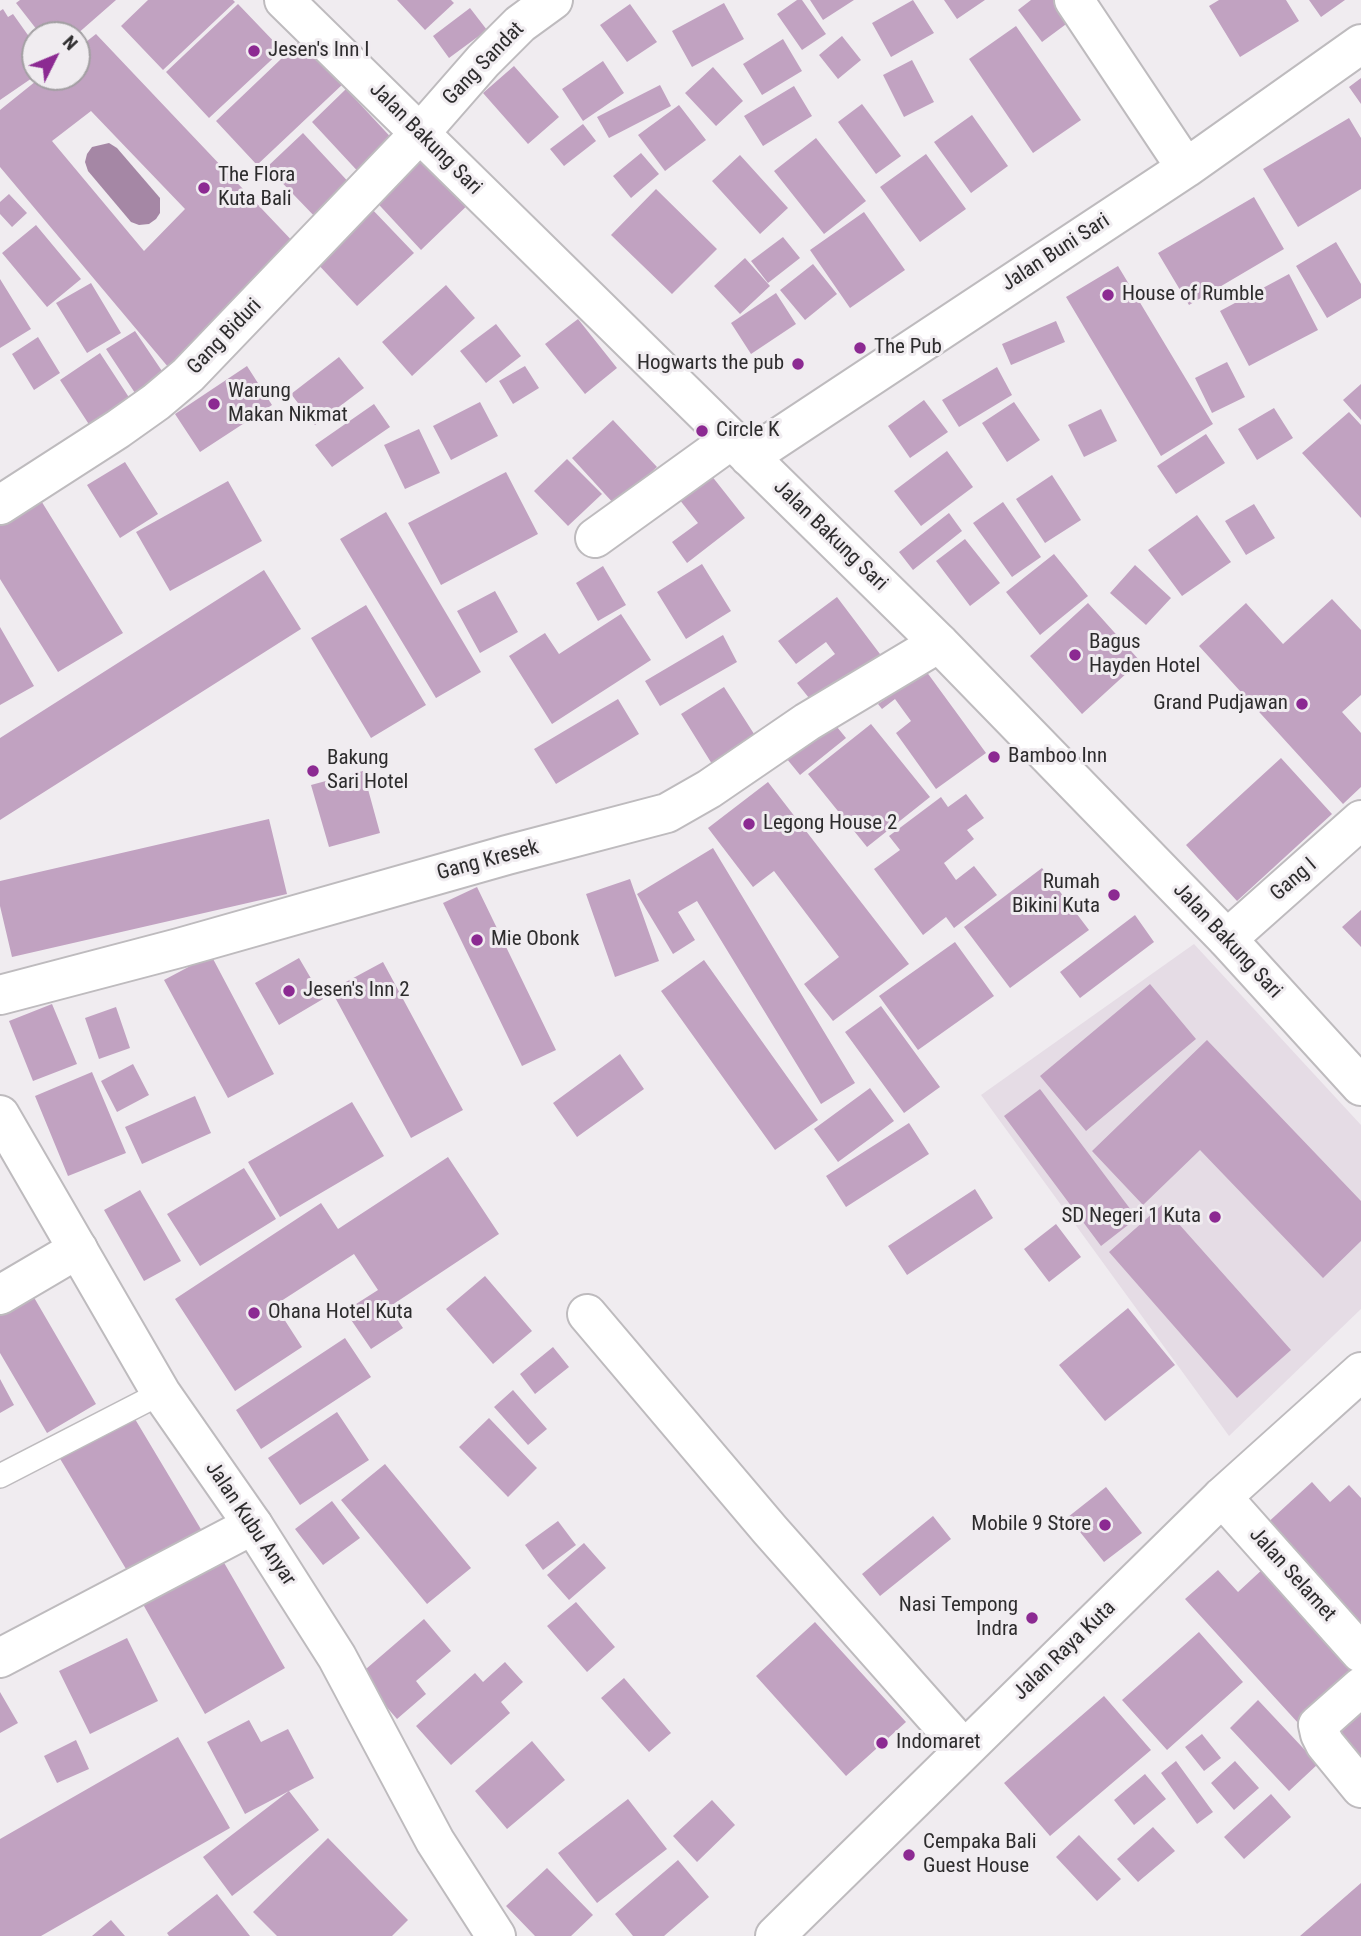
<!DOCTYPE html>
<html>
<head>
<meta charset="utf-8">
<style>
  body { margin:0 }
  #map { position:relative; width:1361px; height:1936px; overflow:hidden; background:#f0ecf0; font-family:"Roboto Condensed",sans-serif }
  canvas { display:block }
  .north { position:absolute; left:21px; top:21px; width:70px; height:70px; box-sizing:border-box; background:#f0ecf0; border:2px solid #a29fa2; border-radius:50%; rotate:47deg; font-size:19px; font-weight:700; line-height:28px; text-align:center; color:#2d2c2d }
  .north::after { content:''; display:block; margin:auto; width:24px; height:32px; background:#8c2a92; clip-path:polygon(50% 0,100% 100%,50% 72%,0 100%) }
</style>
</head>
<body>
<div id="map">
<canvas width="1361" height="1936"></canvas>
<div class="north">N</div>
</div>
<script>
const ctx = document.querySelector('canvas').getContext('2d');
ctx.lineJoin = 'round';
function paint(path, color) {
  ctx.fillStyle = color;
  ctx.fill(path, 'evenodd');
}
function toPath(rows) {
  const path = new Path2D();
  for (const r of rows) {
    path.moveTo(r[0], r[1]);
    for (let i = 2; i < r.length; i += 2) path.lineTo(r[i], r[i + 1]);
  }
  return path;
}
function strokePath(path, color, width, dash) {
  ctx.strokeStyle = color;
  ctx.lineWidth = width;
  ctx.lineCap = dash ? 'butt' : 'round';
  ctx.setLineDash(dash || []);
  ctx.stroke(path);
}
function label(font, color, halo, rows, align = 'center') {
  ctx.font = font + ' "Roboto Condensed",sans-serif';
  ctx.lineWidth = 6;
  ctx.setLineDash([]);
  ctx.textBaseline = 'middle';
  ctx.strokeStyle = halo;
  ctx.fillStyle = color;
  for (const [text, x, y, turn = 0] of rows) {
    ctx.save();
    ctx.translate(x, y);
    ctx.rotate((+turn || 0) * Math.PI / 180);
    ctx.textAlign = isNaN(turn) ? turn : align;
    if (halo) ctx.strokeText(text, 0, 0);
    ctx.fillText(text, 0, 0);
    ctx.restore();
  }
}
paint(toPath([
  [1194,944,1361,1125,1361,1309,1229,1436,981,1095]
]), '#e5dce5');
paint(toPath([
  [109,143,117,148,160,198,160,213,156,219,149,224,139,225,131,222,88,171,85,162,87,154,92,147]
]), '#a587a5');
paint(toPath([
  [20,0,116,0,76,35,41,35,16,3],
  [148,0,233,0,235,2,163,70,121,26],
  [397,0,451,0,454,3,425,30],
  [797,0,802,0,826,34,802,50,777,14],
  [810,0,854,0,823,20],
  [913,0,934,33,891,57,872,23],
  [944,0,985,0,957,19],
  [1031,0,1059,0,1073,19,1042,42,1018,10],
  [1219,0,1286,0,1299,21,1240,57,1209,6],
  [1309,0,1345,0,1321,17],
  [724,3,744,39,692,67,672,31],
  [238,4,282,50,209,118,166,72],
  [630,4,657,42,627,62,600,25],
  [470,8,487,30,449,58,433,36],
  [3,9,8,17,13,14,35,45,35,76,0,100,0,11],
  [1016,26,1081,120,1033,153,969,59],
  [96,34,298,247,174,374,0,167,0,110,41,77,77,77,77,49],
  [91,111,185,209,144,251,52,141],
  [842,36,861,60,838,79,819,55],
  [302,39,344,83,257,165,216,121],
  [783,39,802,71,762,95,743,64],
  [912,60,934,102,904,117,883,75],
  [603,61,624,93,583,121,562,89],
  [514,66,559,117,528,144,483,93],
  [713,67,743,101,716,126,685,93],
  [1361,78,1361,104,1349,87],
  [660,85,671,106,609,138,597,117],
  [794,86,812,116,763,146,744,116],
  [346,89,398,145,364,178,312,122],
  [862,104,901,156,876,174,838,122],
  [679,105,706,140,665,171,638,135],
  [972,115,1008,166,971,193,934,142],
  [1349,118,1361,138,1361,189,1298,227,1263,169],
  [583,124,596,141,564,166,550,149],
  [303,133,354,188,319,221,267,167],
  [816,138,866,201,824,234,774,171],
  [423,144,474,199,421,250,369,194],
  [641,153,659,174,631,198,613,176],
  [926,154,966,209,920,242,880,187],
  [740,155,788,208,760,234,712,181],
  [656,189,717,249,672,294,611,235],
  [9,194,27,213,12,227,0,214,0,202],
  [1254,197,1284,249,1189,305,1158,253],
  [370,207,414,253,357,306,314,260],
  [864,212,905,270,850,308,810,250],
  [36,225,81,279,47,307,2,253],
  [783,237,800,258,768,283,751,261],
  [1336,242,1361,284,1361,298,1327,318,1296,266],
  [745,258,770,286,740,314,714,286],
  [813,264,837,294,805,320,780,290],
  [1118,266,1213,424,1161,456,1066,297],
  [1289,274,1318,330,1249,366,1220,311],
  [0,279,31,329,0,348],
  [91,283,121,333,87,353,56,303],
  [446,285,475,318,412,376,382,342],
  [776,293,796,324,751,354,731,323],
  [578,319,617,368,585,394,545,344],
  [1056,321,1065,342,1011,365,1002,344],
  [496,324,521,356,486,383,460,351],
  [135,331,164,374,135,393,106,349],
  [38,337,60,373,34,390,12,354],
  [100,353,132,402,92,429,60,380],
  [339,357,364,388,315,425,291,394],
  [1227,362,1245,397,1212,413,1195,378],
  [247,366,272,405,200,452,175,414],
  [525,366,539,388,513,404,499,381],
  [997,367,1012,395,959,427,942,400],
  [1361,384,1361,420,1343,400],
  [924,400,948,432,910,458,888,426],
  [480,402,498,436,451,460,433,426],
  [1014,402,1040,440,1007,462,982,423],
  [374,404,390,427,332,467,315,445],
  [1274,408,1293,438,1257,460,1238,429],
  [1101,409,1117,441,1084,457,1068,425],
  [1349,412,1361,425,1361,518,1302,453],
  [613,420,657,467,615,505,572,458],
  [419,429,440,473,405,489,384,445],
  [1206,434,1225,463,1176,494,1157,466],
  [947,451,973,487,921,526,894,491],
  [567,459,602,494,568,526,534,491],
  [125,462,158,514,120,538,87,485],
  [506,472,538,534,441,585,408,523],
  [711,475,745,518,687,563,672,542,698,523,679,499],
  [1052,475,1081,520,1045,543,1016,499],
  [228,481,262,541,170,591,136,532],
  [40,499,123,633,58,672,0,579,0,524],
  [1003,502,1041,557,1012,577,973,523],
  [1254,504,1275,538,1246,555,1225,521],
  [386,512,481,672,436,698,340,539],
  [949,513,962,531,913,570,899,552],
  [1197,515,1231,562,1182,596,1148,550],
  [965,539,1000,583,970,606,936,561],
  [1054,554,1088,596,1040,635,1006,592],
  [702,564,731,611,686,639,657,592],
  [1135,565,1171,598,1146,625,1110,593],
  [603,566,626,605,598,621,576,583],
  [264,570,301,629,0,820,0,738],
  [495,591,518,632,480,653,457,611],
  [837,597,883,658,817,708,797,683,835,654,826,642,796,664,778,641],
  [1332,599,1361,630,1361,695,1342,712,1361,733,1361,787,1343,804,1199,646,1246,603,1283,644],
  [1088,603,1140,661,1082,714,1030,656],
  [366,605,426,705,371,738,311,638],
  [621,614,651,660,552,724,509,656,545,633,559,654],
  [0,627,34,686,0,705],
  [723,635,737,662,660,706,645,681],
  [926,671,986,753,936,789,896,733,911,721,895,699,882,709,878,704],
  [724,687,756,737,712,764,681,714],
  [618,699,639,734,556,784,534,749],
  [828,716,846,738,800,775,782,753],
  [871,724,930,797,867,847,808,774],
  [1281,758,1332,814,1237,901,1186,845],
  [363,771,380,833,329,847,311,785],
  [768,782,909,964,833,1021,804,984,839,957,774,871,753,887,708,828],
  [966,794,984,818,967,830,974,839,944,863,956,880,974,866,997,895,954,928,946,917,923,935,874,869,900,850,889,836,941,797,948,807],
  [269,819,287,894,12,957,0,906,0,881],
  [713,848,855,1083,821,1104,697,901,678,912,695,940,673,954,637,894],
  [1042,868,1089,930,1010,988,964,927],
  [630,879,659,961,615,977,586,894],
  [477,887,556,1050,522,1066,443,903],
  [1361,910,1361,947,1342,927],
  [1135,915,1154,942,1080,998,1060,972],
  [955,942,994,996,918,1050,879,996],
  [211,955,274,1074,228,1098,164,980],
  [299,958,323,999,279,1025,255,983],
  [704,960,818,1120,775,1150,661,991],
  [383,962,463,1110,411,1138,331,990],
  [1150,984,1196,1039,1086,1131,1040,1076],
  [52,1004,77,1064,33,1081,9,1021],
  [881,1006,940,1087,904,1113,845,1032],
  [116,1007,130,1048,99,1059,85,1018],
  [1207,1040,1361,1201,1361,1241,1323,1278,1200,1150,1143,1205,1092,1151],
  [620,1054,644,1089,577,1137,553,1103],
  [133,1064,149,1095,117,1112,101,1081],
  [92,1072,126,1153,68,1176,35,1096],
  [870,1088,894,1121,838,1162,814,1129],
  [1040,1089,1137,1218,1101,1246,1004,1116],
  [195,1096,211,1133,142,1164,125,1127],
  [352,1102,384,1156,280,1217,248,1162],
  [909,1123,929,1154,846,1207,826,1176],
  [448,1157,499,1234,389,1307,403,1328,371,1349,345,1311,378,1290,354,1254,275,1305,302,1347,235,1391,175,1299,321,1203,338,1229],
  [244,1168,276,1219,200,1266,167,1214],
  [975,1189,993,1218,907,1275,888,1246],
  [140,1190,181,1261,144,1281,104,1210],
  [1162,1205,1291,1350,1237,1398,1109,1252],
  [1056,1224,1081,1257,1049,1282,1024,1249],
  [485,1276,532,1331,493,1364,446,1309],
  [32,1294,96,1404,47,1433,0,1353,0,1313],
  [1128,1308,1175,1365,1105,1421,1059,1365],
  [345,1338,371,1377,261,1449,236,1410],
  [553,1347,569,1367,535,1394,520,1374],
  [0,1379,14,1405,0,1413],
  [513,1390,547,1429,528,1445,494,1407],
  [337,1412,369,1460,300,1505,268,1458],
  [132,1414,202,1531,129,1574,59,1457],
  [489,1418,537,1468,508,1497,459,1447],
  [385,1464,471,1568,427,1604,341,1500],
  [1312,1482,1330,1502,1349,1485,1361,1498,1361,1633,1264,1526],
  [1106,1487,1142,1533,1104,1562,1068,1517],
  [332,1501,360,1538,323,1565,295,1529],
  [933,1516,951,1539,880,1596,862,1574],
  [558,1521,576,1545,543,1570,525,1545],
  [584,1543,606,1568,569,1600,547,1575],
  [219,1554,285,1668,205,1714,140,1599],
  [1265,1567,1358,1670,1299,1724,1185,1599,1218,1570,1238,1592],
  [576,1602,615,1647,587,1672,547,1626],
  [424,1619,451,1651,416,1681,426,1694,397,1719,359,1675],
  [815,1622,906,1722,846,1776,756,1676],
  [1199,1632,1243,1682,1167,1750,1122,1700],
  [127,1638,158,1701,90,1734,59,1671],
  [505,1662,523,1682,501,1702,510,1713,451,1765,416,1726,475,1673,483,1682],
  [624,1678,671,1733,649,1752,601,1698],
  [0,1692,18,1723,0,1733],
  [1104,1696,1151,1750,1050,1836,1004,1783],
  [1258,1700,1318,1764,1289,1791,1230,1728],
  [1361,1700,1361,1760,1330,1728],
  [249,1720,261,1742,288,1729,314,1778,245,1814,207,1742],
  [1202,1734,1221,1758,1204,1771,1185,1747],
  [178,1737,230,1828,41,1936,0,1936,0,1839],
  [76,1740,89,1769,57,1783,44,1756],
  [532,1741,565,1780,507,1829,475,1791],
  [1176,1761,1213,1812,1197,1824,1161,1773],
  [1235,1761,1259,1788,1234,1810,1211,1783],
  [1145,1774,1166,1799,1134,1825,1114,1800],
  [289,1791,319,1830,232,1896,203,1857],
  [1271,1794,1291,1817,1244,1859,1224,1837],
  [628,1799,667,1849,597,1903,558,1853],
  [712,1800,735,1825,697,1862,673,1836],
  [1153,1827,1175,1851,1138,1882,1117,1859],
  [1079,1835,1121,1879,1097,1901,1056,1857],
  [328,1838,408,1920,392,1936,277,1936,253,1912],
  [678,1860,709,1897,664,1936,633,1936,615,1914],
  [547,1868,593,1915,571,1936,535,1936,506,1906],
  [1361,1883,1361,1936,1300,1936],
  [217,1894,250,1936,169,1936,167,1933],
  [111,1920,125,1936,92,1936]
]), '#c1a2c1');
const lane = toPath([
  [0,1476,161,1393]
]);
const street = toPath([
  [0,505,118,429,156,402,188,375,420,133,483,61,520,24,553,0],
  [595,538,731,440],
  [1227,939,1361,820],
  [0,995,179,948,507,855,667,813,709,789,807,722,939,643],
  [0,1295,78,1249],
  [587,1314,770,1530,964,1749],
  [1222,1497,1361,1653],
  [0,1658,253,1525],
  [1361,1687,1318,1725,1320,1734,1325,1744,1361,1788]
]);
const secondary = toPath([
  [284,0,939,643,1227,939,1361,1086],
  [1074,0,1186,168],
  [749,457,1186,168,1361,44],
  [0,1115,161,1393,253,1525,337,1657,435,1841,496,1936],
  [775,1936,1222,1497,1361,1372]
]);
strokePath(lane, '#bebbbe', 26);
strokePath(street, '#bebbbe', 42);
strokePath(secondary, '#bebbbe', 42);
strokePath(lane, '#fff', 23);
strokePath(street, '#fff', 38);
strokePath(secondary, '#fff', 38);
for (const [x, y, r, color] of [
  [254,51,7,"#8c2a92"],
  [204,188,7,"#8c2a92"],
  [1108,295,7,"#8c2a92"],
  [860,348,7,"#8c2a92"],
  [798,364,7,"#8c2a92"],
  [214,404,7,"#8c2a92"],
  [702,431,7,"#8c2a92"],
  [1075,655,7,"#8c2a92"],
  [1302,704,7,"#8c2a92"],
  [994,757,7,"#8c2a92"],
  [313,771,7,"#8c2a92"],
  [749,824,7,"#8c2a92"],
  [1114,895,7,"#8c2a92"],
  [477,940,7,"#8c2a92"],
  [289,991,7,"#8c2a92"],
  [1215,1217,7,"#8c2a92"],
  [254,1313,7,"#8c2a92"],
  [1105,1525,7,"#8c2a92"],
  [1032,1618,7,"#8c2a92"],
  [882,1743,7,"#8c2a92"],
  [909,1855,7,"#8c2a92"]
]) {
  const dot = new Path2D();
  dot.arc(x, y, r, 0, 2 * Math.PI);
  ctx.fillStyle = color;
  ctx.fill(dot);
  strokePath(dot, '#f0ecf0', 2.5);
}
label('21px', '#2d2c2d', '#f0ecf0', [
  ["Jesen's Inn I",268,51],
  ["The Flora",218,176],
  ["Kuta Bali",218,200],
  ["House of Rumble",1122,295],
  ["The Pub",874,348],
  ["Hogwarts the pub",784,364,"right"],
  ["Warung",228,392],
  ["Makan Nikmat",228,416],
  ["Circle K",716,431],
  ["Bagus",1089,643],
  ["Hayden Hotel",1089,667],
  ["Grand Pudjawan",1288,704,"right"],
  ["Bamboo Inn",1008,757],
  ["Bakung",327,759],
  ["Sari Hotel",327,783],
  ["Legong House 2",763,824],
  ["Rumah",1100,883,"right"],
  ["Bikini Kuta",1100,907,"right"],
  ["Mie Obonk",491,940],
  ["Jesen's Inn 2",303,991],
  ["SD Negeri 1 Kuta",1201,1217,"right"],
  ["Ohana Hotel Kuta",268,1313],
  ["Mobile 9 Store",1091,1525,"right"],
  ["Nasi Tempong",1018,1606,"right"],
  ["Indra",1018,1630,"right"],
  ["Indomaret",896,1743],
  ["Cempaka Bali",923,1843],
  ["Guest House",923,1867]
], 'left');
label('21px', '#2d2c2d', '#f0ecf0', [
  ["Gang Sandat",484,64,-46],
  ["Jalan Bakung Sari",425,139,45],
  ["Jalan Buni Sari",1056,253,-33],
  ["Gang Biduri",225,337,-46],
  ["Jalan Bakung Sari",830,536,44],
  ["Gang Kresek",488,861,-15],
  ["Gang I",1294,880,-41],
  ["Jalan Bakung Sari",1227,941,47],
  ["Jalan Kubu Anyar",250,1524,56],
  ["Jalan Selamet",1292,1575,48],
  ["Jalan Raya Kuta",1065,1651,-44]
]);
</script>
</body>
</html>
